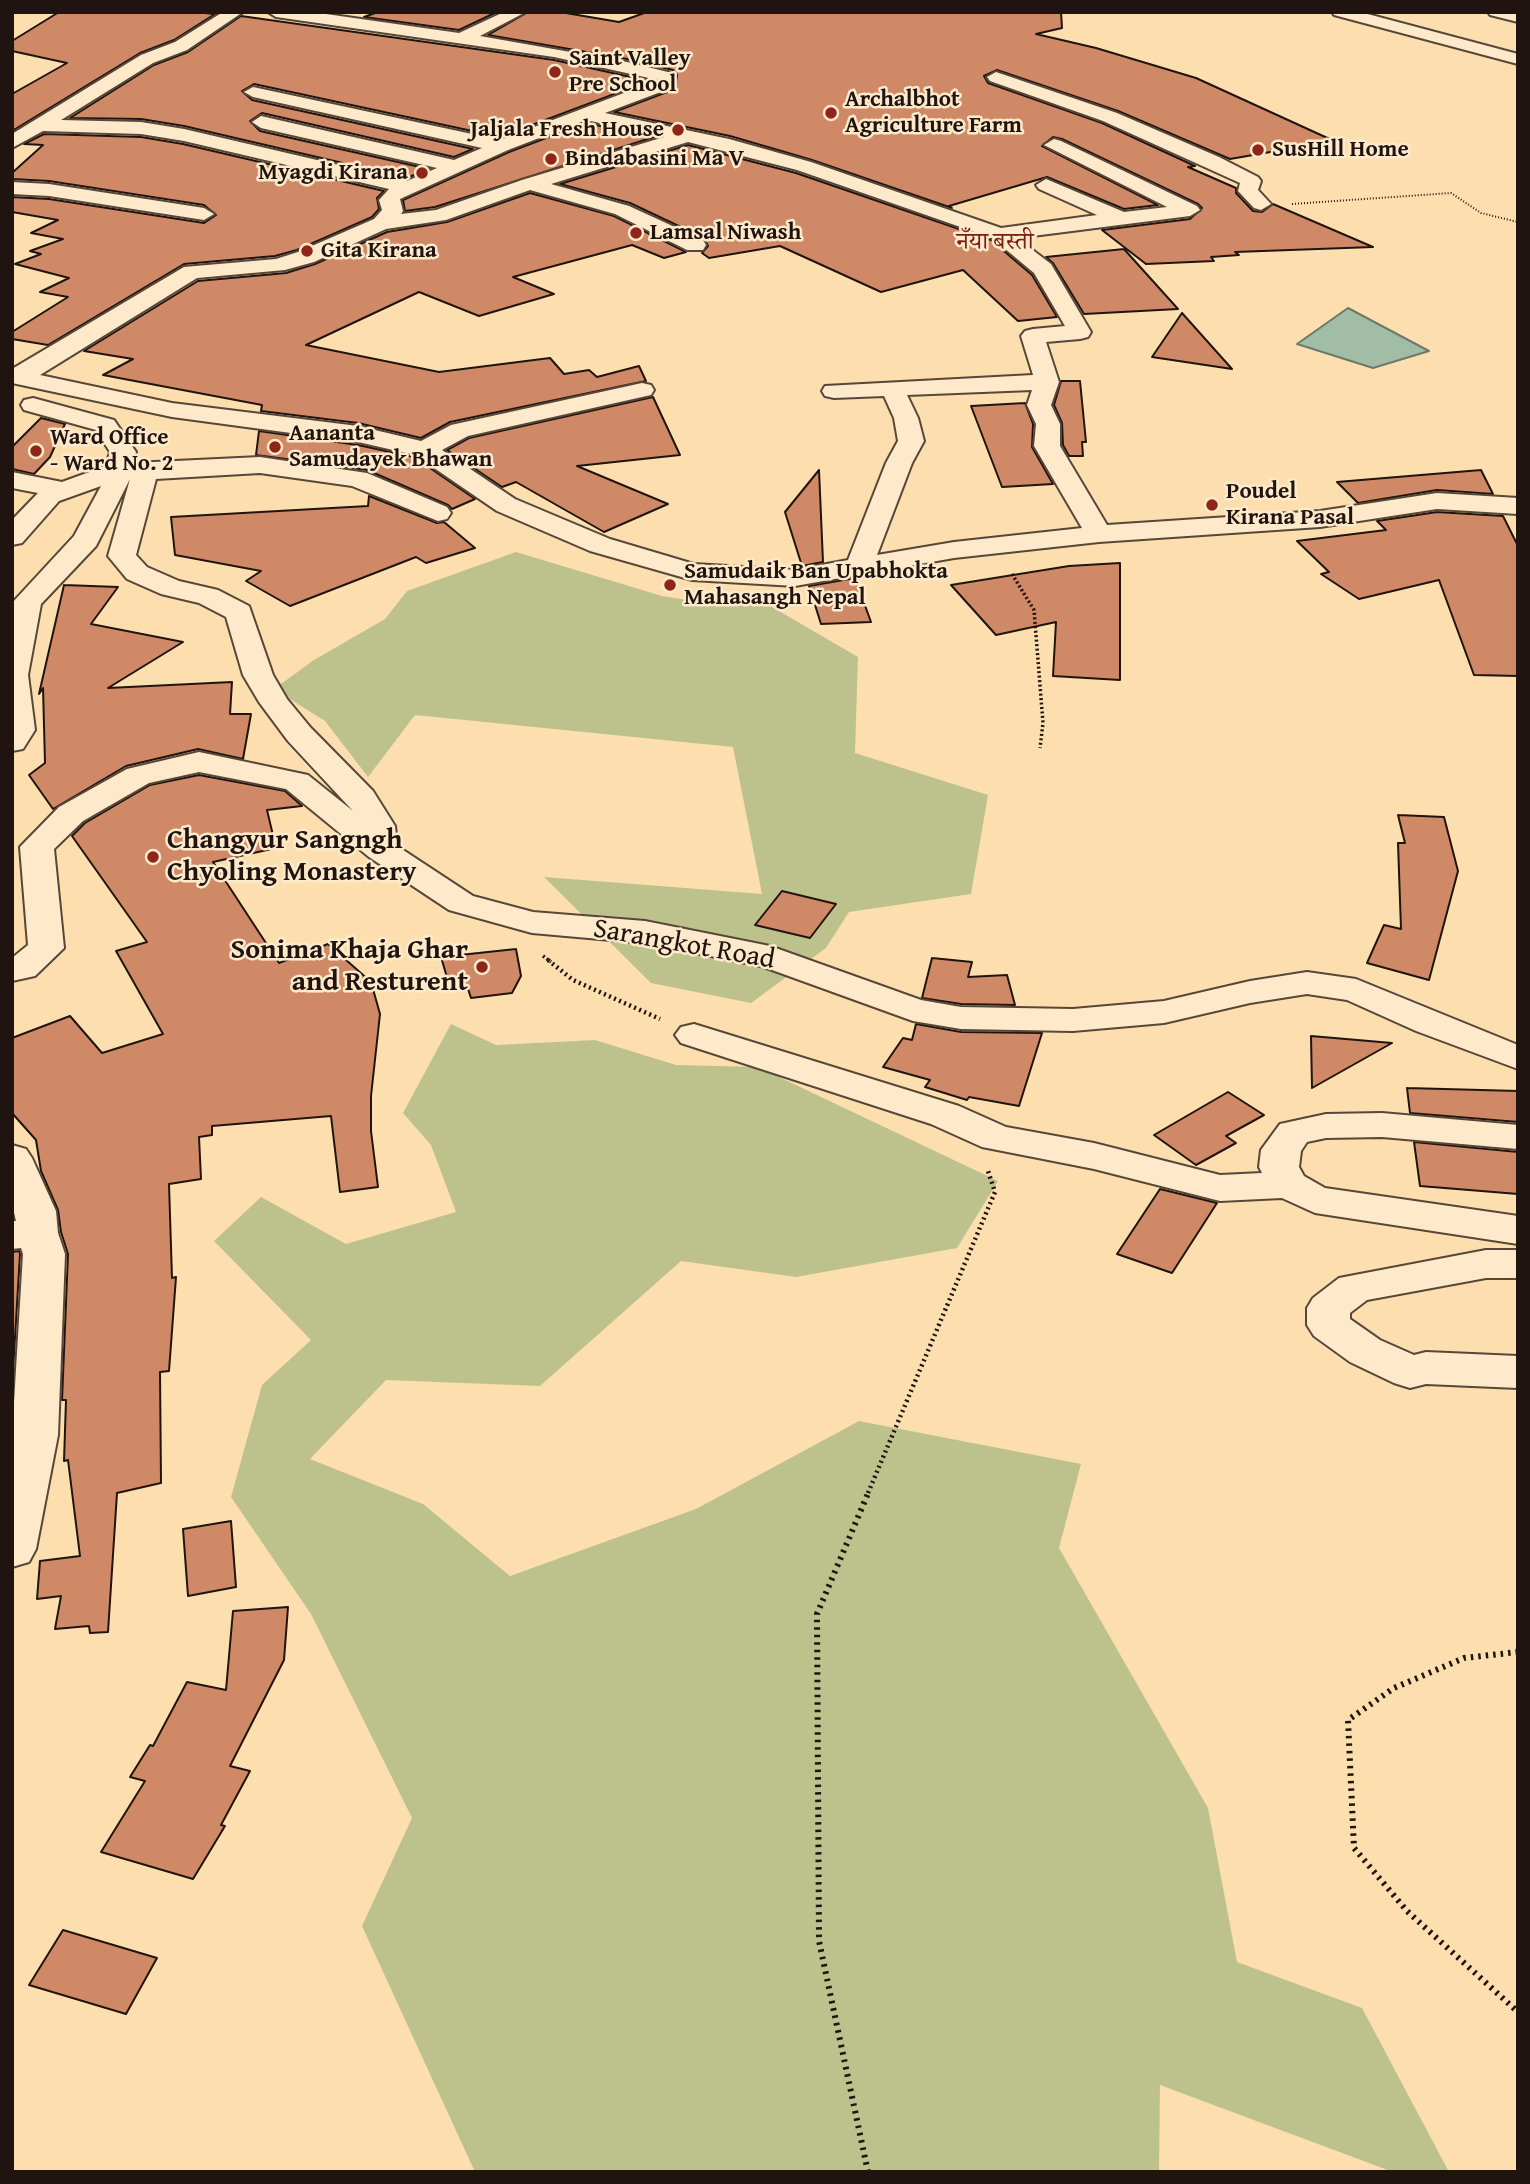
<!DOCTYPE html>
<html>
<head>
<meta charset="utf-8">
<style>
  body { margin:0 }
  #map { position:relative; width:1530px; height:2184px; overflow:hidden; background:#fddfaf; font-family:"Gentium Book Plus",serif }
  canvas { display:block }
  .frame { position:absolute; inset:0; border:14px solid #201410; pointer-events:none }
</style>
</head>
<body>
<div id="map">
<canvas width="1530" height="2184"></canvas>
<div class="frame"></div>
</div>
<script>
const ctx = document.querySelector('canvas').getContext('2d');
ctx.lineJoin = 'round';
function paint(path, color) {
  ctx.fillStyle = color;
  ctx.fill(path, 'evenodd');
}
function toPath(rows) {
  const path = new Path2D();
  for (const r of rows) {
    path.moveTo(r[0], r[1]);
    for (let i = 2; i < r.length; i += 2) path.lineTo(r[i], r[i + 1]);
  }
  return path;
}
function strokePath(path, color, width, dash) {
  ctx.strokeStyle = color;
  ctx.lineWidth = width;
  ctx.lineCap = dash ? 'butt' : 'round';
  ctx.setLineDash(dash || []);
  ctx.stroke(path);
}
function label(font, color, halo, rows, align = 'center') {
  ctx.font = font + ' "Gentium Book Plus","Noto Serif Devanagari",serif';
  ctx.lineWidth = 5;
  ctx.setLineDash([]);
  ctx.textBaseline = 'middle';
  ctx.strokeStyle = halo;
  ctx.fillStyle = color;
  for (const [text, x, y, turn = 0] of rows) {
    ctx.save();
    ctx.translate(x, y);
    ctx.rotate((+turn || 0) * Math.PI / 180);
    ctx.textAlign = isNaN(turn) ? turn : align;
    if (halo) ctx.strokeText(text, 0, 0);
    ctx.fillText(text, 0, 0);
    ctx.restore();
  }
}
paint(toPath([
  [516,552,662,596,713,604,760,600,858,657,855,753,988,795,971,894,849,912,826,948,751,1003,651,983,544,877,762,894,733,747,415,715,368,777,325,721,274,689,314,660,385,619,407,591],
  [451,1024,496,1045,595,1040,676,1065,758,1067,998,1181,957,1248,796,1277,681,1261,540,1386,386,1380,310,1459,423,1504,510,1576,696,1509,859,1421,1081,1464,1059,1548,1208,1808,1237,1962,1362,2008,1449,2172,1393,2172,1160,2085,1159,2172,475,2172,362,1926,412,1818,311,1614,231,1497,262,1385,311,1340,214,1241,261,1197,346,1244,456,1212,431,1145,403,1113]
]), '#bdc28d');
const water = toPath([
  [1348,308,1429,351,1373,368,1297,344,1348,308]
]);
paint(water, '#a1bda5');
strokePath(water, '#6d7969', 2);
paint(toPath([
  [1327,12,1338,12,1482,53,1477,54,1327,12]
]), '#6d7969');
const building = toPath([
  [59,12,194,12,215,14,174,40,140,53,12,131,12,94,67,63,12,51,12,41,59,12],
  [378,12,497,12,459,30,364,17,378,12],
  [528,12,560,12,619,22,647,12,1061,12,1062,28,1036,34,1096,48,1196,78,1334,141,1230,159,1118,111,997,70,984,76,988,83,1102,123,1195,166,1188,167,1236,188,1236,193,1253,211,1262,212,1273,204,1373,247,1235,252,1239,255,1211,257,1214,261,1146,264,1102,230,1190,219,1202,208,1198,204,1062,139,1053,137,1042,146,1158,205,1124,209,1047,177,949,206,952,208,812,160,730,136,614,112,675,89,677,75,673,70,627,59,488,35,528,12],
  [241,16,554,60,649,81,500,137,254,84,242,91,252,100,473,149,454,157,262,113,250,121,260,131,429,169,407,178,184,126,141,119,70,118,154,65,188,52,241,16],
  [586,123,654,137,435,207,405,211,403,200,509,152,586,123],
  [44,134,141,137,183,144,384,191,377,198,379,209,372,217,297,250,275,256,184,264,48,345,12,339,12,332,68,297,40,292,69,278,15,264,41,254,30,251,63,239,31,233,58,220,12,212,12,197,49,199,204,223,216,215,204,205,49,181,12,179,12,173,43,145,24,144,44,134],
  [688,145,796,173,991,240,1032,275,1057,317,1018,321,963,270,881,292,780,246,709,258,702,253,708,246,704,238,630,203,560,184,688,145],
  [530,193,614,216,686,252,664,258,632,245,513,277,554,294,479,316,419,292,306,345,439,372,550,358,564,374,589,370,597,377,639,366,646,381,450,422,421,438,358,423,261,411,262,405,103,375,133,359,84,351,198,281,286,273,315,264,387,232,447,222,530,193],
  [1124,249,1178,309,1084,314,1053,263,1046,257,1124,249],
  [1182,313,1232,369,1152,357,1182,313],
  [1061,381,1080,381,1086,442,1082,442,1083,456,1069,456,1063,445,1062,423,1054,405,1061,381],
  [653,397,680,455,577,466,668,504,604,532,516,482,502,487,447,450,469,438,653,397],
  [1025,403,1033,424,1032,447,1053,484,1002,487,971,406,1025,403],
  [41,418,65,424,50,457,34,474,12,469,12,447,41,418],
  [259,431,358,445,414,457,475,499,452,509,448,505,367,470,256,455,259,431],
  [819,470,823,562,802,566,785,512,819,470],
  [1481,470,1493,494,1437,490,1358,503,1337,482,1481,470],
  [369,496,437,523,444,522,475,548,426,563,416,557,290,606,246,581,261,571,175,555,171,517,368,506,369,496],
  [1437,512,1503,516,1518,546,1518,676,1474,675,1439,580,1359,599,1321,574,1329,572,1297,541,1386,530,1377,521,1437,512],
  [1120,563,1120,680,1053,676,1056,622,996,635,951,585,1069,566,1120,563],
  [855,578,871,622,821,624,809,586,855,578],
  [64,585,118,587,91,624,183,642,108,688,232,682,230,714,251,714,243,759,198,749,126,766,53,809,29,775,45,763,43,688,39,694,64,585],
  [199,775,285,791,302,806,267,810,276,848,213,862,279,963,328,944,371,982,380,1014,371,1096,371,1131,378,1187,340,1192,331,1116,212,1126,212,1135,199,1137,201,1179,169,1184,172,1278,176,1277,169,1371,160,1372,161,1483,117,1493,108,1632,90,1633,89,1626,55,1629,61,1596,37,1599,40,1561,80,1556,68,1460,64,1461,66,1400,62,1400,68,1254,61,1232,58,1210,41,1171,36,1140,12,1113,12,1038,70,1016,102,1053,163,1034,116,951,147,942,72,836,85,823,150,785,199,775],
  [1398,815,1444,817,1458,871,1429,980,1367,963,1384,925,1401,929,1398,843,1405,843,1398,815],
  [782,891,836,904,810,938,755,925,782,891],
  [516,949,521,976,512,993,471,998,468,989,451,991,441,957,516,949],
  [932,958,972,962,968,977,1007,975,1015,1005,961,1004,922,998,932,958],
  [916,1024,961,1032,1042,1033,1019,1106,969,1097,967,1100,925,1087,930,1080,883,1067,903,1038,912,1040,916,1024],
  [1311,1036,1392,1043,1312,1088,1311,1036],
  [1407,1088,1518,1091,1518,1122,1410,1113,1407,1088],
  [1228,1092,1264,1115,1226,1136,1236,1143,1196,1165,1154,1135,1228,1092],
  [1414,1142,1518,1152,1518,1194,1420,1186,1414,1142],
  [1160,1189,1217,1203,1172,1273,1117,1254,1160,1189],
  [19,1251,20,1254,12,1388,12,1252,19,1251],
  [231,1521,236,1587,188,1596,183,1529,231,1521],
  [288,1607,284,1660,230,1766,250,1771,221,1825,225,1826,193,1879,101,1852,145,1781,130,1777,150,1745,153,1746,187,1682,226,1690,233,1611,288,1607],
  [63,1930,157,1958,126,2014,29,1985,63,1930]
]);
paint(building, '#cf8966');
strokePath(building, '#201410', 2);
const minor = toPath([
  [223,12,243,12,187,50,153,63,61,120,141,122,184,129,407,181,437,168,261,128,252,122,261,116,454,160,482,148,253,97,244,92,253,87,500,140,658,80,554,57,276,17,268,12,312,12,459,33,504,12,526,12,480,36,627,62,672,73,675,77,674,87,605,113,729,139,811,162,1001,228,1097,215,1039,189,1036,185,1046,179,1124,212,1167,207,1044,145,1054,139,1061,141,1197,206,1200,210,1190,216,1017,238,1051,264,1091,332,1088,337,1080,339,1046,342,1059,382,1051,405,1060,424,1060,446,1107,525,1320,511,1437,493,1518,498,1518,514,1437,509,1320,527,1099,542,954,558,795,586,692,580,590,551,497,511,415,455,358,442,172,417,12,383,12,369,184,267,276,259,298,252,374,219,382,210,379,200,389,189,184,141,141,134,43,131,12,148,12,134,141,55,175,42,223,12],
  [586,120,664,137,522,180,436,210,401,214,403,211,400,199,508,150,586,120],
  [688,142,797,170,992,238,1034,273,1065,326,1033,329,1025,331,1021,336,1033,375,825,386,822,391,825,396,834,398,884,396,894,418,898,441,886,463,848,560,795,570,694,564,610,539,515,499,442,450,468,436,651,395,654,390,651,385,642,383,451,425,421,441,358,426,172,403,40,375,197,278,285,270,314,262,386,229,446,220,530,190,615,214,687,250,703,250,706,245,703,240,629,206,551,184,688,142],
  [1032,390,1027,405,1036,424,1034,446,1082,528,954,542,877,555,912,463,924,441,918,418,907,395,1032,390],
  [1332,12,1360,12,1518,54,1518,64,1334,15,1332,12],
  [1488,12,1518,12,1518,22,1490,15,1488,12],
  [996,72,1117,113,1219,157,1258,177,1261,181,1258,190,1271,204,1261,210,1254,208,1238,191,1240,183,1103,121,990,81,987,77,996,72],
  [12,182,49,184,204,208,214,214,204,220,49,196,12,194,12,182],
  [33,398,114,420,136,452,133,463,260,457,367,473,447,507,451,513,447,519,438,521,352,486,260,473,156,479,136,555,147,567,179,581,218,590,249,606,273,675,287,699,310,727,373,791,395,826,397,846,473,896,533,912,645,921,770,946,921,1000,961,1007,1073,1009,1164,1001,1250,981,1307,972,1356,979,1518,1045,1518,1069,1416,1031,1347,1000,1307,994,1250,1003,1164,1023,1073,1031,961,1029,913,1021,761,966,645,943,532,933,449,910,369,857,286,789,199,772,149,783,83,821,54,849,64,948,35,976,12,981,12,958,28,945,20,847,59,807,127,769,199,752,308,775,353,811,288,741,259,702,243,675,226,617,199,603,161,594,127,579,108,556,130,479,96,546,41,604,28,675,35,730,23,749,12,751,13,602,74,536,101,486,59,501,22,543,12,545,12,520,38,493,12,488,12,472,62,482,106,466,110,452,96,430,24,410,21,405,24,400,33,398],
  [694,1024,959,1106,1006,1127,1094,1143,1220,1175,1262,1173,1259,1167,1261,1150,1280,1124,1326,1114,1382,1113,1518,1125,1518,1149,1382,1137,1326,1138,1307,1142,1301,1151,1299,1167,1304,1176,1325,1188,1518,1216,1518,1244,1315,1213,1282,1198,1220,1201,1094,1169,982,1147,931,1124,681,1043,675,1035,681,1027,694,1024],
  [12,1145,26,1149,32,1158,56,1211,58,1233,65,1254,58,1435,36,1549,29,1562,12,1567,12,1435,23,1254,21,1248,12,1249,12,1221,16,1221,12,1204,12,1145],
  [1486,1250,1518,1250,1518,1278,1486,1278,1367,1300,1350,1313,1350,1319,1380,1340,1414,1355,1426,1352,1518,1356,1518,1388,1426,1384,1410,1388,1394,1383,1350,1362,1314,1336,1307,1325,1307,1308,1313,1298,1339,1278,1486,1250]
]);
strokePath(minor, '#574738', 4);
strokePath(toPath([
  [1292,204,1451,193,1481,213,1518,222]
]), '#201410', 2, [1, 2]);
strokePath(toPath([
  [1012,574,1034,610,1043,723,1040,748],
  [543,956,551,962]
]), '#201410', 3.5, [2, 2.5]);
strokePath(toPath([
  [548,960,573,980,660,1019],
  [868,1493,995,1192,988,1171]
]), '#201410', 4.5, [2, 3.5]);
strokePath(toPath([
  [1518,1652,1464,1658,1394,1688,1348,1720,1354,1848,1407,1911,1518,2012],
  [868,2172,819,1941,817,1614,869,1491]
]), '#201410', 6, [2.5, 5]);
paint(minor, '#feeacb');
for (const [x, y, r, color] of [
  [555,72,7,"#8f2418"],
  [831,113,7,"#8f2418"],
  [678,130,7,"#8f2418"],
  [1258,150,7,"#8f2418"],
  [551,159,7,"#8f2418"],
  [422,173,7,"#8f2418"],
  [636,233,7,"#8f2418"],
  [307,251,7,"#8f2418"],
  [275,447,7,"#8f2418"],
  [36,451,7,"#8f2418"],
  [1212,505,7,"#8f2418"],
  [670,585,7,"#8f2418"],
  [153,857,7,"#8f2418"],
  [482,967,7,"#8f2418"]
]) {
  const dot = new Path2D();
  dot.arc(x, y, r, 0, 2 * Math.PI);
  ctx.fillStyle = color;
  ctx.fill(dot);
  strokePath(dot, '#feeacb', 2.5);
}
label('bold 23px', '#201410', '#feeacb', [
  ["Saint Valley",569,59],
  ["Pre School",569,85],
  ["Archalbhot",845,100],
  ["Agriculture Farm",845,126],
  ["Jaljala Fresh House",664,130,"right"],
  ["SusHill Home",1272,150],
  ["Bindabasini Ma V",565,159],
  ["Myagdi Kirana",408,173,"right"],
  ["Lamsal Niwash",650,233],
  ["Gita Kirana",321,251],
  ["Aananta",289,434],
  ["Samudayek Bhawan",289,460],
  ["Ward Office",50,438],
  ["- Ward No. 2",50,464],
  ["Poudel",1226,492],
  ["Kirana Pasal",1226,518],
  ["Samudaik Ban Upabhokta",684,572],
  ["Mahasangh Nepal",684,598]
], 'left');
label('24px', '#7a1f14', '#feeacb', [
  ["नँया बस्ती",995,243]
]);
label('bold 28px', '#201410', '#feeacb', [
  ["Changyur Sangngh",167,841],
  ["Chyoling Monastery",167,873],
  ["Sonima Khaja Ghar",468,951,"right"],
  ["and Resturent",468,983,"right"]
], 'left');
label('28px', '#201410', '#feeacb', [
  ["Sarangkot Road",684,945,10]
]);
</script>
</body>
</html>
